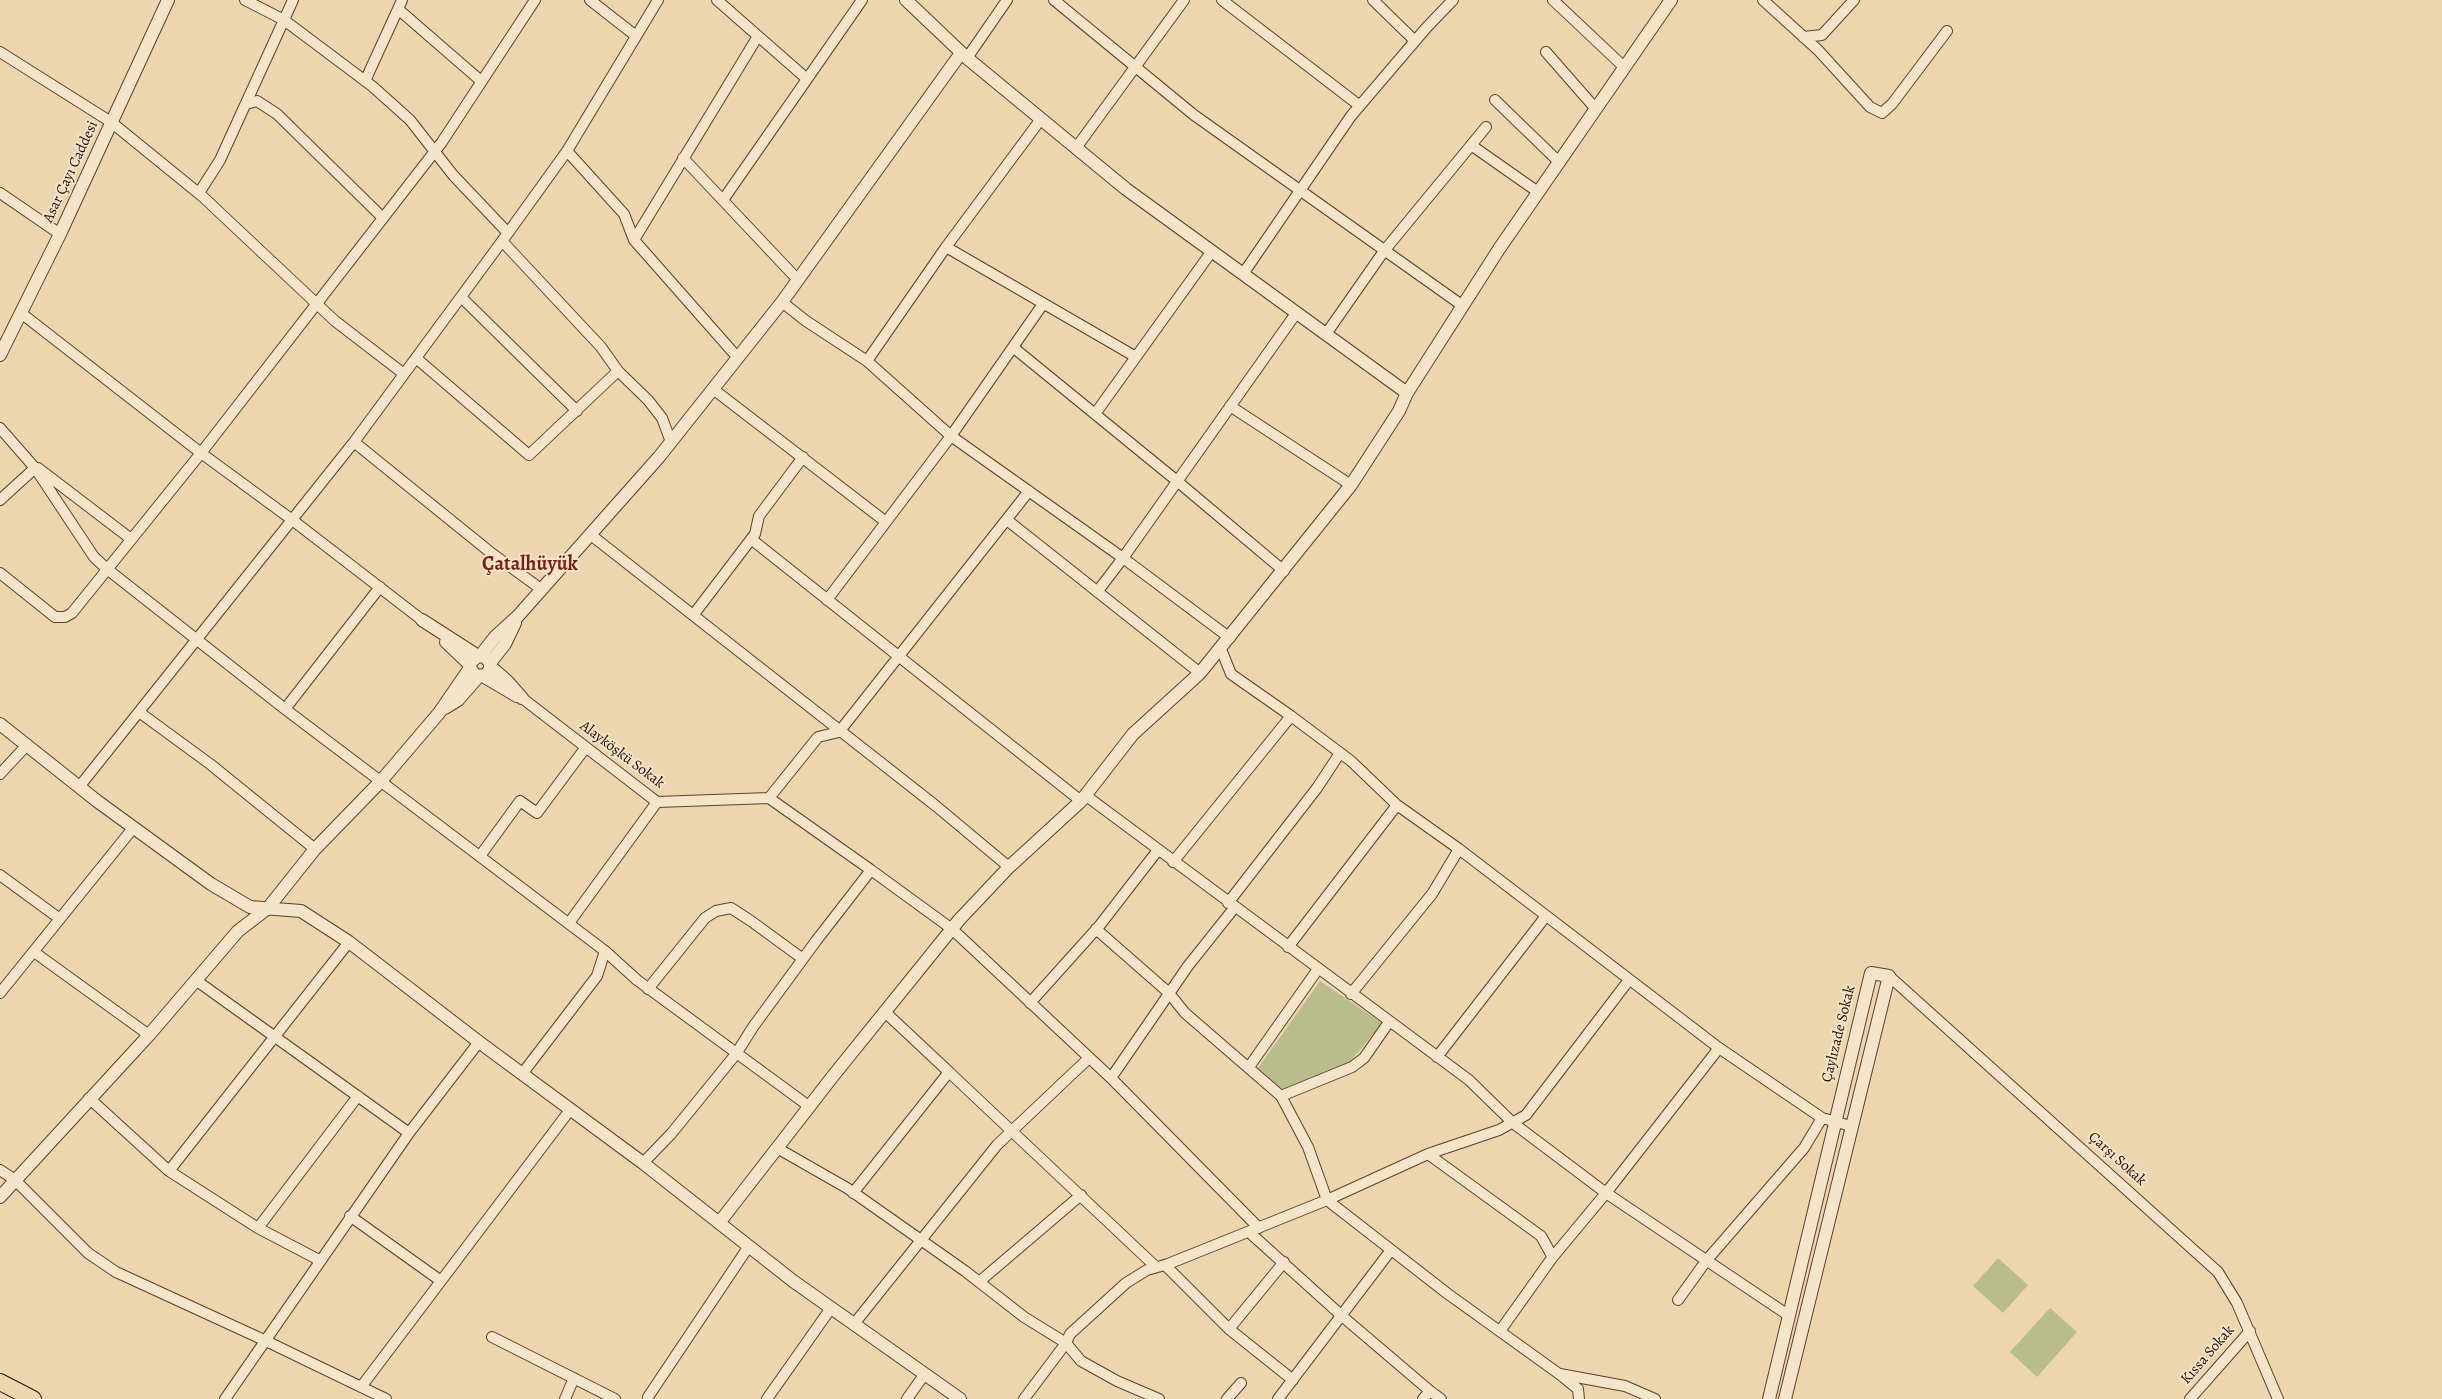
<!DOCTYPE html>
<html>
<head>
<meta charset="utf-8">
<style>
  body { margin:0 }
  canvas { display:block; background:#edd5ae }
</style>
</head>
<body>
<canvas width="2442" height="1399"></canvas>
<script>
const ctx = document.querySelector('canvas').getContext('2d');
ctx.lineJoin = 'round';
function paint(path, color) {
  ctx.fillStyle = color;
  ctx.fill(path, 'evenodd');
}
function toPath(rows) {
  const path = new Path2D();
  for (const r of rows) {
    path.moveTo(r[0], r[1]);
    for (let i = 2; i < r.length; i += 2) path.lineTo(r[i], r[i + 1]);
  }
  return path;
}
function strokePath(path, color, width, dash) {
  ctx.strokeStyle = color;
  ctx.lineWidth = width;
  ctx.lineCap = dash ? 'butt' : 'round';
  ctx.setLineDash(dash || []);
  ctx.stroke(path);
}
function label(font, color, halo, rows, align = 'center') {
  ctx.font = font + ' Alegreya,serif';
  ctx.lineWidth = 4;
  ctx.setLineDash([]);
  ctx.textBaseline = 'middle';
  ctx.strokeStyle = halo;
  ctx.fillStyle = color;
  for (const [text, x, y, turn = 0] of rows) {
    ctx.save();
    ctx.translate(x, y);
    ctx.rotate((+turn || 0) * Math.PI / 180);
    ctx.textAlign = isNaN(turn) ? turn : align;
    if (halo) ctx.strokeText(text, 0, 0);
    ctx.fillText(text, 0, 0);
    ctx.restore();
  }
}
paint(toPath([
  [1320,981,1382,1023,1350,1062,1282,1089,1258,1068],
  [1998,1258,2028,1285,2003,1313,1973,1286],
  [2050,1308,2077,1332,2037,1377,2010,1352]
]), '#b8bd8b');
const minor = toPath([
  [245,0,284,20,372,86,410,120,453,175,508,233],
  [402,0,398,9,481,81],
  [590,0,636,36],
  [717,0,807,79],
  [1054,0,1194,115,1463,306],
  [1222,0,1360,106],
  [1373,0,1415,41],
  [1553,0,1624,67],
  [1763,0,1818,50,1870,107,1882,113,1892,104,1947,31],
  [1803,37,1822,35,1854,0],
  [0,52,111,122,202,196,335,321,404,374],
  [1546,52,1595,108],
  [967,58,1007,0],
  [365,81,398,9],
  [1495,100,1559,162],
  [246,104,257,101,277,114,383,218],
  [1471,145,1538,192],
  [1076,148,1184,0],
  [567,151,624,214,634,240,738,358],
  [683,158,798,280],
  [0,193,60,234],
  [199,193,220,160,293,0],
  [723,200,862,0],
  [634,240,758,36],
  [502,241,601,347,618,371,648,400,662,418,671,442],
  [946,247,1136,357],
  [1243,274,1351,116,1427,27,1453,0],
  [461,297,577,411],
  [782,302,806,321,867,361,951,436,1123,558,1230,638],
  [21,313,201,453,291,519,422,620],
  [1326,334,1384,251,1486,127],
  [1014,348,1177,481,1284,571],
  [416,358,529,455,618,371],
  [867,361,946,247,1041,119],
  [713,389,886,522],
  [1230,406,1351,485],
  [1095,414,1212,251],
  [0,428,35,468,94,557,107,569,285,709,605,951,637,980,810,1107],
  [354,442,490,552,541,589],
  [38,468,131,539],
  [0,500,35,468],
  [1007,520,1200,673],
  [591,535,936,806,1009,867],
  [751,539,1081,801],
  [0,573,55,617,65,617,72,613,201,453,442,142,535,0],
  [1097,592,1123,558,1297,312],
  [827,600,951,436,1043,304],
  [694,614,755,534,759,516,803,457],
  [1221,649,1231,674,1291,716],
  [522,698,657,802,769,798,871,870],
  [285,709,380,587],
  [139,712,210,764,315,849],
  [0,774,26,746],
  [79,787,354,442,508,233,567,151,658,0],
  [1085,795,1469,1080,1513,1123,1606,1193,1788,1315],
  [769,798,818,737,839,732,1029,491],
  [480,856,520,801,537,813,586,747],
  [1173,862,1291,716,1351,761,1397,805,1459,849,1719,1048,1822,1118,1851,1126],
  [0,875,60,919],
  [1228,903,1317,788,1340,753],
  [569,923,657,802],
  [1288,947,1397,805],
  [34,952,149,1035],
  [1889,976,2218,1272,2237,1303,2278,1399],
  [197,981,409,1133],
  [648,989,705,918,716,911,731,908,751,921,803,959],
  [0,993,134,827],
  [1351,994,1432,894,1459,849],
  [1030,1003,1100,925,1158,850],
  [1437,1057,1546,916],
  [1249,1067,1318,969],
  [949,1072,1156,1267],
  [522,1074,597,976,605,951],
  [1111,1078,1259,1228],
  [1281,1096,1352,1067,1364,1058,1389,1022],
  [89,1098,169,1171,258,1228,319,1260],
  [777,1148,847,1188,965,1271,1024,1317,1066,1343,1081,1361,1117,1381,1159,1399],
  [1428,1154,1541,1236,1551,1254,1552,1258,1500,1331],
  [643,1163,671,1134,736,1054,753,1027,816,941,871,870,952,929,1111,1078,1188,966,1235,907],
  [0,1170,15,1180,88,1253,116,1272,264,1340,386,1399],
  [169,1171,349,942],
  [853,1193,949,1072,885,1012],
  [350,1216,441,1281],
  [258,1228,358,1096],
  [1249,1232,1342,1316,1430,1391,1423,1399],
  [1552,1258,1606,1193,1719,1048],
  [1165,1265,1229,1329,1293,1380],
  [979,1282,1081,1195],
  [1678,1300,1706,1261,1804,1148,1822,1118],
  [854,1324,997,1145,1089,1058],
  [1229,1329,1284,1262],
  [492,1337,615,1399],
  [1560,1374,1625,1386,1655,1399],
  [361,1387,570,1110],
  [1430,1391,1441,1399],
  [648,1397,749,1246],
  [225,1399,409,1133,479,1042],
  [565,1399,574,1378],
  [767,1399,831,1308],
  [907,1399,924,1375],
  [1024,1399,1066,1343,1070,1334,1126,1283,1147,1270,1168,1264,1327,1200,1308,1147,1281,1096,1185,1013,1169,993,1096,929],
  [1227,1399,1241,1383],
  [1278,1399,1391,1250],
  [1579,1399,1578,1389,1562,1376,1448,1294,1327,1200,1428,1154,1499,1130,1526,1115,1629,980],
  [2190,1399,2250,1331]
]);
const tertiary = toPath([
  [906,0,967,58,1126,189,1407,393],
  [0,355,60,234,168,0],
  [422,620,478,656],
  [446,642,470,665],
  [480,656,495,637,518,616,659,457,782,302,961,53],
  [490,663,485,657,478,656,471,662,470,668,476,676,486,675,490,669,490,663,505,644,515,623],
  [490,666,507,681,522,698],
  [483,676,517,696],
  [445,708,458,700,479,676],
  [0,724,97,801,211,884,250,907,301,911,349,942,479,1042,643,1163,793,1281,960,1399],
  [0,1197,149,1035,238,931,268,908,315,849,381,781,439,713,470,668],
  [719,1223,833,1076,959,920,1009,867,1081,801,1133,734,1200,673,1351,485,1399,411,1407,393,1499,249,1671,0],
  [1769,1399,1871,973,1889,976,1785,1399]
]);
const trunk = toPath([
  [0,1382,33,1399]
]);
strokePath(minor, '#5c402c', 12);
strokePath(tertiary, '#5c402c', 14);
strokePath(trunk, '#2b0e00', 18);
strokePath(minor, '#f3e4ca', 10);
strokePath(tertiary, '#f3e4ca', 12);
strokePath(trunk, '#edd5ae', 16);
label('15px', '#2b0e00', '#f3e4ca', [
  ["Asar Çayı Caddesi",71,172,-65],
  ["Alayköşkü Sokak",622,755,37],
  ["Çaylızade Sokak",1839,1034,-76],
  ["Çarşı Sokak",2117,1159,42],
  ["Kıssa Sokak",2208,1355,-49]
]);
label('bold 20px', '#7a1f14', '#f3e4ca', [
  ["Çatalhüyük",530,565]
]);
</script>
</body>
</html>
